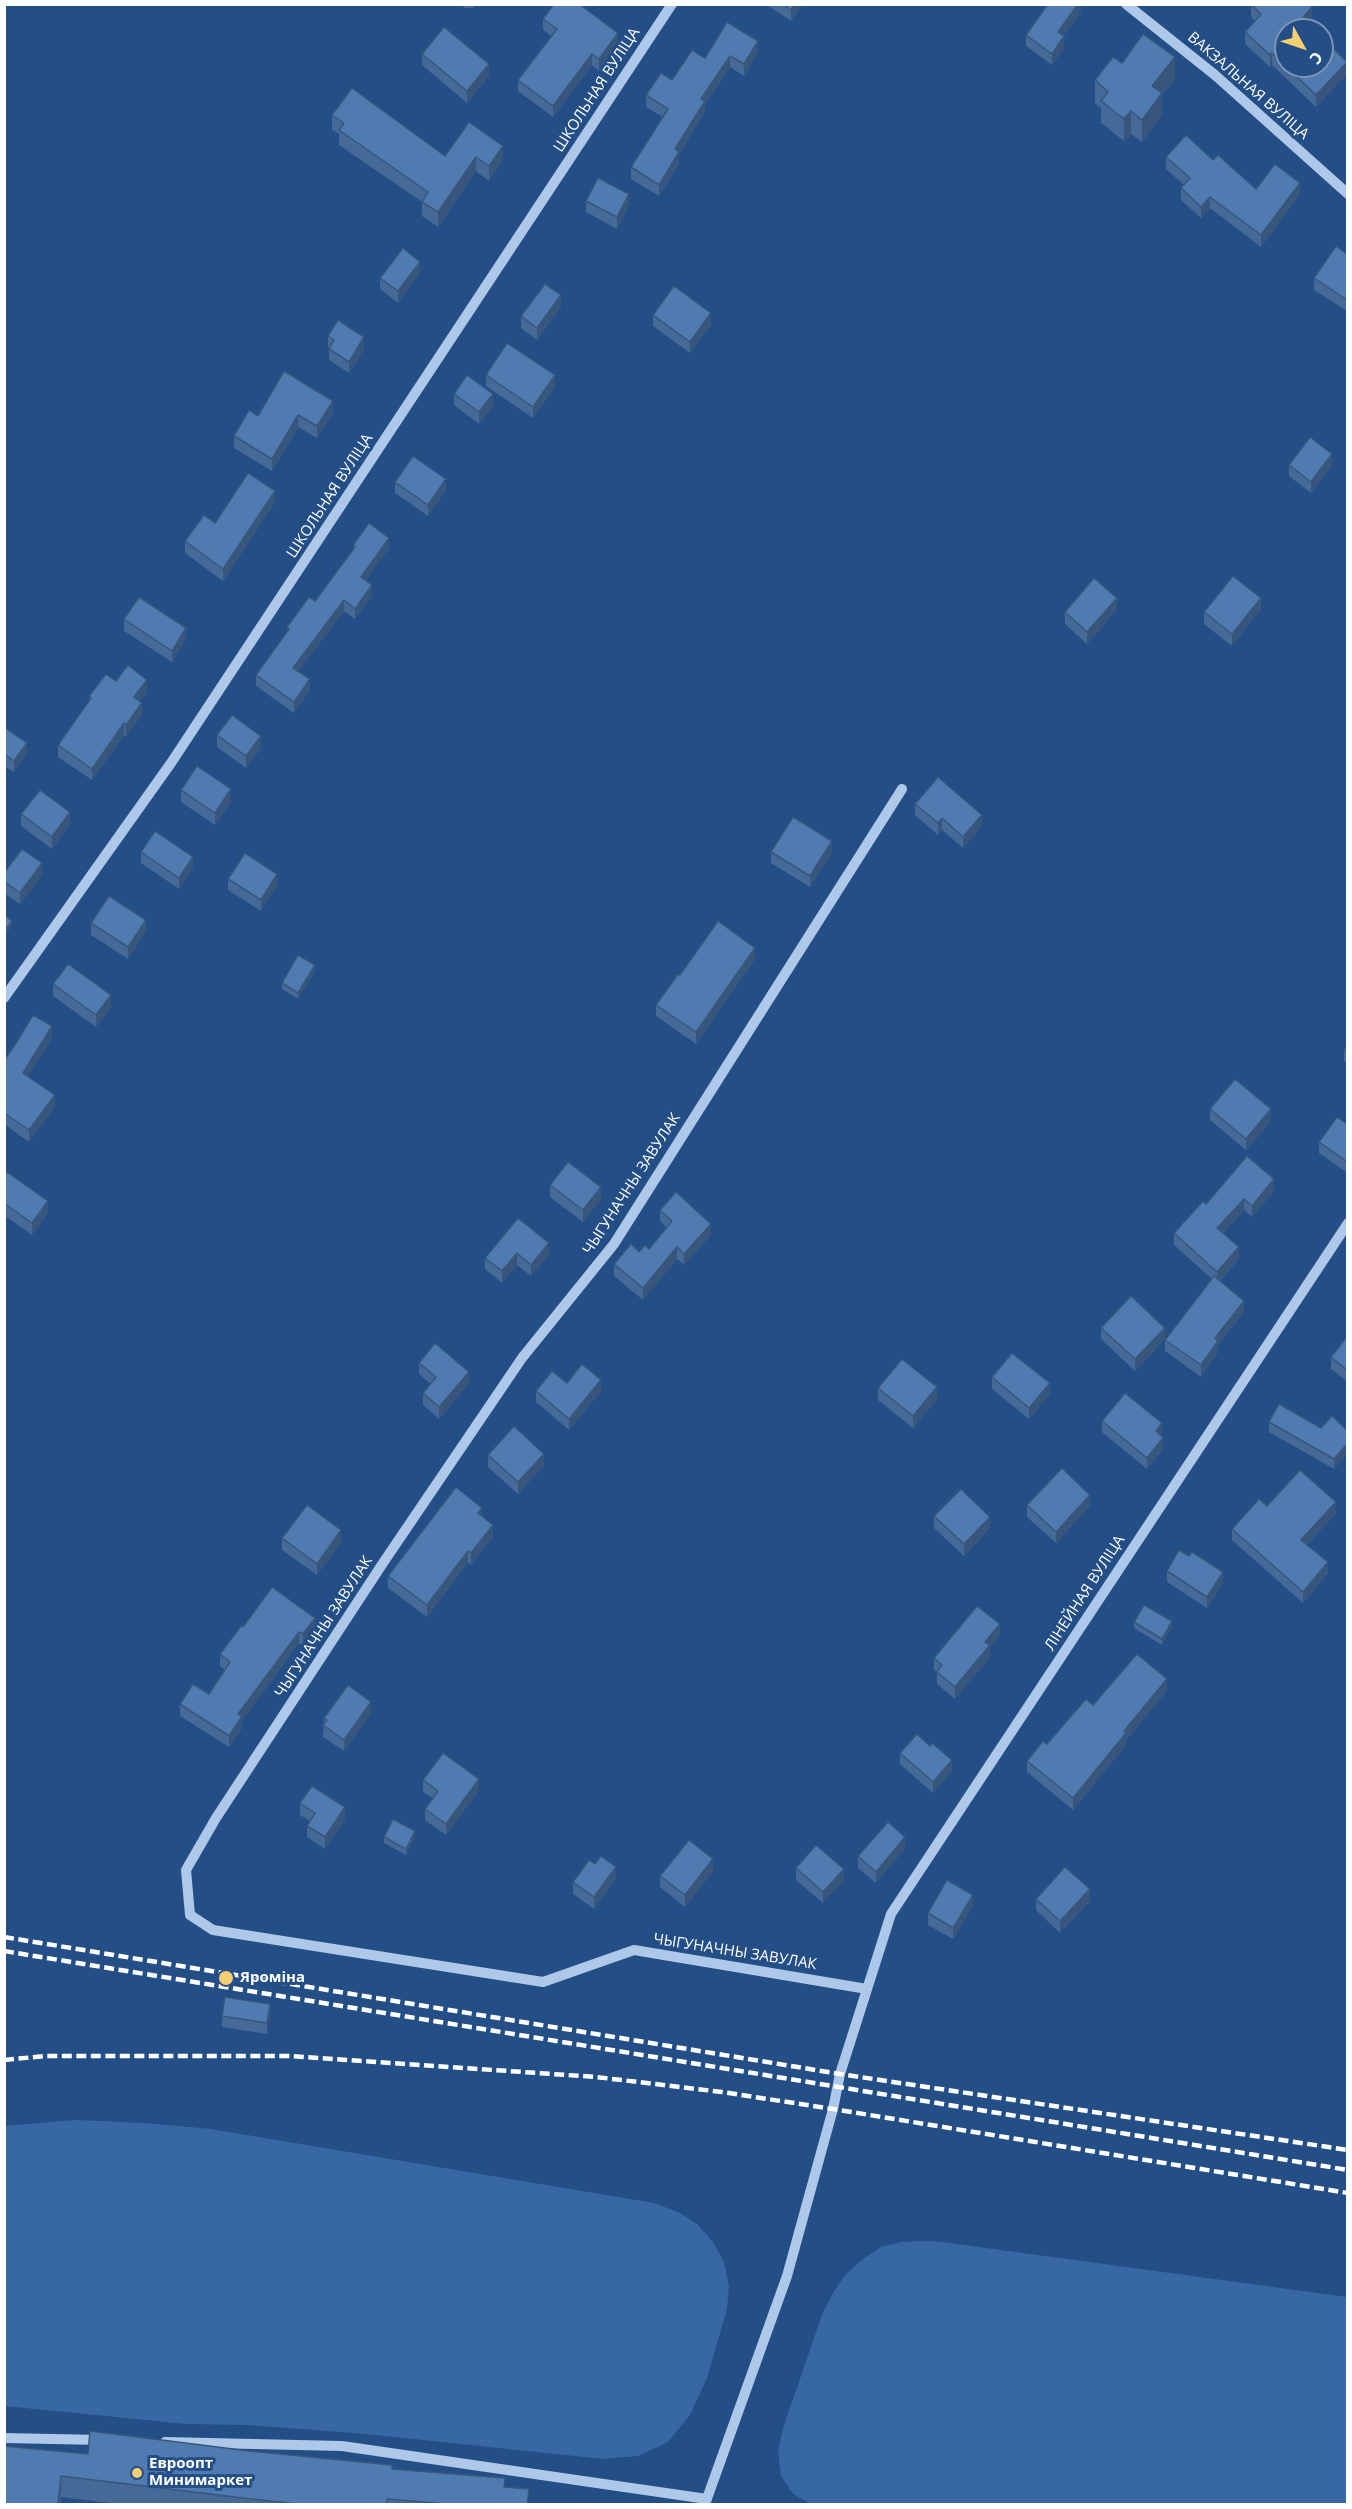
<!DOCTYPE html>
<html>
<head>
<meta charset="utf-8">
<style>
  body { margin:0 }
  #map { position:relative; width:1352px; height:2509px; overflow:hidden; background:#234e86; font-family:"Open Sans",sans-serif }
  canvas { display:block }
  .frame { position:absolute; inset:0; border:6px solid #fff; pointer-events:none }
  .north { position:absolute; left:1274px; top:18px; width:60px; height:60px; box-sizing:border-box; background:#234e86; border:2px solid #7b95b6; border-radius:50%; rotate:130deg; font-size:16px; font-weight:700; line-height:24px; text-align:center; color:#fff }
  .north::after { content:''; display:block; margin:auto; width:21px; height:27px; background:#f4ce70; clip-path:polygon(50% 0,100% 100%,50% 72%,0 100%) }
</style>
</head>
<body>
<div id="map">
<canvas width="1352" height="2509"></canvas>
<div class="frame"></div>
<div class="north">С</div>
</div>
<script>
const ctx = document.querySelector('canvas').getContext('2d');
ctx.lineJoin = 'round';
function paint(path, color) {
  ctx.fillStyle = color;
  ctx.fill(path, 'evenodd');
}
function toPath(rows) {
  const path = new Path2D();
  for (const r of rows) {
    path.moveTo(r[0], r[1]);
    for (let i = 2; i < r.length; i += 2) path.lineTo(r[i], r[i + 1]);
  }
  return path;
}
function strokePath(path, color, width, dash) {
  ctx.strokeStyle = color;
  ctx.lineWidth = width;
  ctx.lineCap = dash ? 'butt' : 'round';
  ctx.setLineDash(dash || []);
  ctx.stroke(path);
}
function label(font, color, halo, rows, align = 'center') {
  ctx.font = font + ' "Open Sans",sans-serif';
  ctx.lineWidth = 6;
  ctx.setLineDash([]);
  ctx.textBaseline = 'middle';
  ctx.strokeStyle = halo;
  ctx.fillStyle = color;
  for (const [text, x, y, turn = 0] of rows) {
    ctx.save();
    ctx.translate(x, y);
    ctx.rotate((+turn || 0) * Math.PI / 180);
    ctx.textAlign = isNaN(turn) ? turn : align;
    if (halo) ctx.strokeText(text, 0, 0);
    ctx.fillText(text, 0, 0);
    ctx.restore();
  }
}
paint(toPath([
  [76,2120,144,2123,211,2129,654,2203,678,2212,697,2224,713,2242,724,2262,729,2286,727,2309,707,2378,690,2415,668,2442,638,2456,603,2459,366,2434,249,2425,187,2424,5,2406,5,2126],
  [921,2241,942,2242,1347,2297,1347,2504,822,2504,809,2503,793,2494,781,2476,778,2452,783,2428,822,2315,834,2291,846,2274,863,2259,881,2247,901,2242]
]), '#3768a3');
strokePath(toPath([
  [1126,4,1215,75,1348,194],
  [4,998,171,763,672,4],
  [867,1989,634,1950,543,1982,213,1930,190,1915,186,1870,216,1818,383,1563,522,1358,614,1244,902,789],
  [4,2438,102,2440],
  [165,2442,342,2446,707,2499],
  [705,2504,787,2276,833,2109,840,2074,891,1914,1348,1223]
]), '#adc8e9', 10);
strokePath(toPath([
  [4,1937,840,2074,1348,2150],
  [4,1951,1348,2170],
  [4,2060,45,2056,289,2056,596,2077,722,2092,833,2109,1348,2193]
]), '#fff', 4.5, [10, 4.5]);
paint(toPath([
  [460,4,476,4,473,8,465,8],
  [765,4,802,4,791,21],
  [1081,4,1081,12,1063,36,1064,48,1052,65,1026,46,1026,35],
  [1251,5,1312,19,1308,24,1347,62,1347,74,1316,107,1272,65,1270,67,1245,44,1245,32,1255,21,1251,16],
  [543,19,618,45,599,71,592,65,553,117,518,91,518,80,551,36,543,30],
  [758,52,744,76,730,67,705,105,705,112,679,154,679,164,659,196,631,179,631,167,663,117,646,107,646,95,672,80,705,58],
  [422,54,489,76,467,103,422,65],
  [1122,63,1175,79,1162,95,1162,115,1142,142,1131,134,1124,141,1101,123,1101,108,1095,103,1095,80],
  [332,115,445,156,469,122,503,160,489,181,476,171,438,227,422,216,422,202,339,145,339,134,332,130],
  [1166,157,1213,160,1256,189,1300,194,1261,247,1210,208,1201,218,1181,200,1181,188,1184,185,1166,169],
  [586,201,629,205,617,229,586,212],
  [1347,254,1347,311,1314,290,1314,278],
  [420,273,398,303,380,289,380,278],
  [561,307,537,340,521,328,521,316],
  [653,315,711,325,690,353,653,326],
  [328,336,364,349,349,373,329,360,329,348,328,347],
  [486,375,555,387,533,418,486,386],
  [454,394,493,406,479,424,454,405],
  [333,412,317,438,298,427,272,471,234,448,234,436,258,416],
  [1289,465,1332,466,1311,493,1289,476],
  [395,482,446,490,428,516,395,493],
  [275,502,223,581,185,553,185,541,215,523],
  [353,545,389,548,366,580,372,596,355,619,344,611,298,671,310,690,294,713,256,686,256,675,287,631,287,627,315,601,353,550],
  [1117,609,1087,644,1065,624,1065,612],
  [1261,609,1232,646,1204,624,1204,612],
  [124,619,186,639,172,662,124,631],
  [116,681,147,692,140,701,142,715,126,736,124,735,92,780,58,757,58,745,89,701,89,696],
  [4,727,27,754,14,772,4,766],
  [217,735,261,748,246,768,217,747],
  [181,790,231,801,215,825,181,802],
  [915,804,982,826,963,848,942,830,938,835,915,815],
  [21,814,70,824,52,849,21,826],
  [141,852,193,868,179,889,141,863],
  [771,852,832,852,810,887,771,863],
  [4,873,42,875,20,904,4,893],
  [228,879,277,886,261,911,228,890],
  [91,923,146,931,128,959,91,935],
  [755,959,696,1044,656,1016,656,1005,680,975],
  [315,971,298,999,282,989,282,983],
  [53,984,111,1006,96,1027,53,996],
  [52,1038,28,1076,55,1107,29,1142,4,1124,4,1060],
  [1347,1045,1347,1064,1344,1061,1344,1049],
  [1210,1109,1271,1121,1246,1150,1210,1120],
  [1347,1124,1346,1172,1319,1153,1319,1142],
  [4,1175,48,1212,32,1235,4,1215],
  [550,1185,601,1199,583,1222,550,1197],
  [1274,1191,1252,1217,1244,1210,1223,1233,1239,1259,1220,1281,1244,1312,1218,1345,1218,1352,1201,1377,1165,1351,1165,1340,1212,1279,1174,1245,1174,1233,1206,1204],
  [660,1210,711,1235,684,1265,677,1259,643,1300,614,1276,614,1264,639,1252,649,1249,667,1228,660,1221],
  [518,1218,549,1255,531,1276,517,1265,502,1283,485,1269,485,1258],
  [1101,1328,1165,1339,1135,1371,1101,1339],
  [1347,1339,1347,1381,1331,1369,1331,1357],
  [419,1363,469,1383,439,1419,423,1405,423,1393,431,1384,419,1374],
  [992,1377,1050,1394,1029,1419,992,1389],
  [567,1383,601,1391,569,1430,536,1402,536,1391],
  [878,1388,937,1399,913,1428,878,1400],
  [1102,1421,1162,1434,1161,1436,1163,1449,1147,1469,1102,1432],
  [1269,1422,1347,1430,1347,1454,1334,1469,1269,1432],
  [488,1455,544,1465,518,1494,488,1467],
  [1027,1505,1090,1506,1056,1543,1027,1517],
  [1267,1506,1336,1513,1307,1545,1328,1573,1303,1603,1232,1540,1232,1529],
  [482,1516,493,1537,471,1565,468,1562,427,1617,388,1588,388,1576],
  [934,1516,990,1528,964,1556,934,1528],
  [282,1538,341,1542,317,1575,282,1550],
  [1167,1571,1223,1583,1207,1608,1167,1582],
  [1134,1622,1172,1627,1162,1645,1134,1628],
  [243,1627,315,1629,303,1646,299,1643,242,1721,242,1728,229,1747,180,1716,180,1704,209,1694,225,1670,220,1666,220,1654],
  [1000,1635,990,1647,990,1657,955,1699,937,1684,937,1672,934,1670,934,1658],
  [1167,1691,1126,1740,1126,1745,1073,1810,1027,1772,1027,1761,1093,1705],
  [371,1713,344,1751,323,1737,324,1718],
  [930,1746,952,1771,933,1793,900,1764,900,1753],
  [423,1780,479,1790,446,1835,425,1820,425,1809,433,1798,423,1792],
  [300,1803,345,1819,325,1849,307,1837,307,1826,310,1821,300,1815],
  [415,1836,406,1855,384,1843,384,1837],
  [905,1848,876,1883,858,1868,858,1856],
  [595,1864,616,1879,594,1909,573,1894,573,1882],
  [796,1868,844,1880,823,1903,796,1880],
  [713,1871,685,1907,660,1887,660,1876],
  [1036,1899,1090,1901,1060,1933,1036,1910],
  [973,1906,953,1939,928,1925,928,1913],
  [270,2015,267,2034,222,2027,222,2016],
  [88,2454,392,2469,505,2487,529,2505,126,2505,61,2497,60,2505,4,2505]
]), '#456a97');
paint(toPath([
  [795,4,802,4,791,21,791,10],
  [1078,4,1081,4,1081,12,1058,43,1058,32],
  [1312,7,1312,19,1303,30,1302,19],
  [618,33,618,45,599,71,599,59],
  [1064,36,1064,48,1052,65,1052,54],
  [758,41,758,52,744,76,744,64],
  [1272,53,1272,65,1270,67,1270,55],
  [592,54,592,65,553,117,553,106],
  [730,56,730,67,705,105,705,112,679,154,679,164,659,196,659,185,675,149,701,99],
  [1175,57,1175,79,1162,95,1162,115,1142,142,1142,120,1152,86],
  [1347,62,1347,74,1316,107,1316,95],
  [489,64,489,76,467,103,467,91],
  [1131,111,1131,134,1124,141,1124,119],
  [503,146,503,160,489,181,489,166],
  [476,157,476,171,438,227,438,212],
  [1300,183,1300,194,1261,247,1261,235],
  [629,194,629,205,617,229,617,217],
  [1210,197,1210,208,1201,218,1201,207],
  [420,262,420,273,398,303,398,291],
  [561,295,561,307,537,340,537,328],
  [711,313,711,325,690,353,690,342],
  [364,337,364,349,349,373,349,362],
  [555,375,555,387,533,418,533,407],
  [493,394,493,406,479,424,479,412],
  [333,401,333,412,317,438,317,426],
  [298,415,298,427,272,471,272,459],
  [1332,454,1332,466,1311,493,1311,482],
  [446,479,446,490,428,516,428,505],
  [275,491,275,502,223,581,223,569],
  [389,538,389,548,361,587,361,577],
  [372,585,372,596,355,619,355,609],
  [1117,598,1117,609,1087,644,1087,632],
  [1261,598,1261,609,1232,646,1232,634],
  [344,600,344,611,293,678,293,668],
  [186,628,186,639,172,662,172,651],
  [310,679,310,690,294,713,294,702],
  [147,680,147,692,134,708,134,697],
  [142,703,142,715,126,736,126,725],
  [124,723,124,735,92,780,92,769],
  [261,736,261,748,246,768,246,756],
  [27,743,27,754,14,772,14,761],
  [231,789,231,801,215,825,215,813],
  [70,812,70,824,52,849,52,837],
  [982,815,982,826,963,848,963,837],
  [942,818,942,830,938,835,938,823],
  [832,841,832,852,810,887,810,876],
  [193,857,193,868,179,889,179,878],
  [42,863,42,875,20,904,20,893],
  [277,874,277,886,261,911,261,900],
  [146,920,146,931,128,959,128,947],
  [12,921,12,926,4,937,4,932],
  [755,948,755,959,696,1044,696,1032],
  [315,965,315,971,298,999,298,993],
  [111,995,111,1006,96,1027,96,1015],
  [52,1026,52,1038,23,1084,23,1073],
  [55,1095,55,1107,29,1142,29,1130],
  [1271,1109,1271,1121,1246,1150,1246,1139],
  [1347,1159,1347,1170,1346,1172,1346,1161],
  [1274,1179,1274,1191,1252,1217,1252,1206],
  [601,1187,601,1199,583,1222,583,1210],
  [1244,1199,1244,1210,1217,1240,1217,1228],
  [48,1201,48,1212,32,1235,32,1223],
  [711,1224,711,1235,684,1265,684,1254],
  [549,1243,549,1255,531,1276,531,1265],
  [677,1247,677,1259,643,1300,643,1288],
  [1239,1247,1239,1259,1217,1283,1217,1272],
  [517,1253,517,1265,502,1283,502,1271],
  [1244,1301,1244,1312,1218,1345,1218,1352,1201,1377,1201,1365,1215,1338],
  [1165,1328,1165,1339,1135,1371,1135,1359],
  [469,1372,469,1383,439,1419,439,1407],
  [601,1380,601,1391,569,1430,569,1419],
  [1050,1383,1050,1394,1029,1419,1029,1408],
  [937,1387,937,1399,913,1428,913,1416],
  [1162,1423,1162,1434,1156,1443,1156,1431],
  [1163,1438,1163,1449,1147,1469,1147,1458],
  [1347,1444,1347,1454,1334,1469,1334,1459],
  [544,1454,544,1465,518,1494,518,1482],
  [1090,1495,1090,1506,1056,1543,1056,1532],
  [1336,1502,1336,1513,1301,1551,1301,1540],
  [482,1508,482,1520,478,1513],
  [990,1517,990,1528,964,1556,964,1544],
  [493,1525,493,1537,471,1565,471,1553],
  [341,1530,341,1542,317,1575,317,1564],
  [468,1551,468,1562,427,1617,427,1605],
  [1328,1562,1328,1573,1303,1603,1303,1592],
  [1223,1572,1223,1583,1207,1608,1207,1597],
  [315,1618,315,1629,303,1646,303,1634],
  [1172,1621,1172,1627,1162,1645,1162,1639],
  [1000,1624,1000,1635,990,1647,990,1657,955,1699,955,1687,985,1642],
  [299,1632,299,1643,242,1721,242,1728,229,1747,229,1736,238,1714],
  [1167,1679,1167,1691,1126,1740,1126,1745,1073,1810,1073,1798,1124,1731],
  [371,1702,371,1713,344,1751,344,1740],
  [952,1760,952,1771,933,1793,933,1782],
  [479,1779,479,1790,446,1835,446,1824],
  [345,1807,345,1819,325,1849,325,1837],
  [415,1831,415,1836,406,1855,406,1849],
  [905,1837,905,1848,876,1883,876,1872],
  [713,1859,713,1871,685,1907,685,1895],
  [616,1867,616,1879,594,1909,594,1897],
  [844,1869,844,1880,823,1903,823,1892],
  [1090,1889,1090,1901,1060,1933,1060,1921],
  [973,1895,973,1906,953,1939,953,1928],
  [270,2004,270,2015,267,2034,267,2023],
  [61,2476,60,2505,58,2505]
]), '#38567b');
const building = toPath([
  [554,4,579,4,618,33,599,59,592,54,553,106,518,80,557,29,543,19,554,4],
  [783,4,795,4,791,10,783,4],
  [1048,4,1078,4,1058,32,1064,36,1052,54,1026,35,1048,4],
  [1251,4,1309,4,1312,7,1302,19,1314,30,1286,30,1286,66,1322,66,1322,38,1347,62,1316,95,1272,53,1270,55,1245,32,1261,14,1251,4],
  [727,22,758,41,744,64,730,56,701,99,705,101,675,149,679,152,659,185,631,167,668,109,646,95,661,73,672,80,692,50,705,58,727,22],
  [444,27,489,64,467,91,422,54,444,27],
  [1143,34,1175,57,1152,86,1162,93,1142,120,1131,111,1124,119,1101,101,1108,92,1095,80,1113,57,1122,63,1143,34],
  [352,88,445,156,469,122,503,146,489,166,476,157,438,212,422,202,428,192,339,130,344,123,332,115,352,88],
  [1186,135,1213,160,1218,155,1256,189,1275,164,1300,183,1261,235,1210,197,1201,207,1181,188,1190,178,1166,157,1186,135],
  [598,178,629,194,617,217,586,201,598,178],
  [1336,246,1347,254,1347,300,1314,278,1336,246],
  [403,248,420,262,398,291,380,278,403,248],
  [545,284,561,295,537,328,521,316,545,284],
  [674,286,711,313,690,342,653,315,674,286],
  [338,320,364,337,349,362,329,349,334,340,328,336,338,320],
  [507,343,555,375,533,407,486,375,507,343],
  [284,371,333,401,317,426,298,415,272,459,234,436,249,410,258,416,284,371],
  [467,375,493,394,479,412,454,394,467,375],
  [1310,437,1332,454,1311,482,1289,465,1310,437],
  [413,456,446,479,428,505,395,482,413,456],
  [248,473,275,491,223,569,185,541,204,515,215,523,248,473],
  [369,523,389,538,361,577,372,585,355,609,344,600,293,668,310,679,294,702,256,675,289,629,287,627,309,597,315,601,355,547,353,545,369,523],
  [1233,576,1261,598,1232,634,1204,612,1233,576],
  [1094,578,1117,598,1087,632,1065,612,1094,578],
  [139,597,186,628,172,651,124,619,139,597],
  [128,665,147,680,134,697,142,703,126,725,124,723,92,769,58,745,91,698,89,696,106,674,116,681,128,665],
  [232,715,261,736,246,756,217,735,232,715],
  [4,727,27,743,14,761,4,754,4,727],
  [197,766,231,789,215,813,181,790,197,766],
  [938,777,982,815,963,837,942,818,938,823,915,804,938,777],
  [40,790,70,812,52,837,21,814,40,790],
  [793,817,832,841,810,876,771,852,793,817],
  [155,831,193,857,179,878,141,852,155,831],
  [22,849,42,863,20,893,4,881,4,873,22,849],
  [245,853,277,874,261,900,228,879,245,853],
  [109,896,146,920,128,947,91,923,109,896],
  [4,915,12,921,4,932,4,915],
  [718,921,755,948,696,1032,656,1005,678,974,680,975,718,921],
  [298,955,315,965,298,993,282,983,298,955],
  [68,964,111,995,96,1015,53,984,68,964],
  [33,1015,52,1026,23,1073,55,1095,29,1130,4,1113,4,1060,13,1048,33,1015],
  [1347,1045,1347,1052,1344,1049,1347,1045],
  [1235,1079,1271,1109,1246,1139,1210,1109,1235,1079],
  [1337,1117,1347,1124,1347,1159,1346,1161,1319,1142,1337,1117],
  [1247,1156,1274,1179,1252,1206,1244,1199,1217,1228,1239,1247,1217,1272,1174,1233,1203,1201,1206,1204,1247,1156],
  [568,1162,601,1187,583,1210,550,1185,568,1162],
  [7,1172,48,1201,32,1223,4,1203,4,1175,7,1172],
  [676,1192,711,1224,684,1254,677,1247,643,1288,614,1264,631,1244,639,1252,645,1245,649,1249,672,1221,660,1210,676,1192],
  [518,1218,549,1243,531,1265,517,1253,502,1271,485,1258,518,1218],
  [1214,1276,1244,1301,1215,1338,1218,1341,1201,1365,1165,1340,1214,1276],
  [1131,1296,1165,1328,1135,1359,1101,1328,1131,1296],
  [1346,1338,1347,1339,1347,1370,1331,1357,1346,1338],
  [435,1343,469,1372,439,1407,423,1393,436,1377,419,1363,435,1343],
  [1012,1353,1050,1383,1029,1408,992,1377,1012,1353],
  [902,1359,937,1387,913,1416,878,1388,902,1359],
  [582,1364,601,1380,569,1419,536,1391,552,1371,567,1383,582,1364],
  [1125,1393,1162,1423,1156,1431,1163,1438,1147,1458,1102,1421,1125,1393],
  [1279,1404,1321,1428,1332,1416,1347,1430,1347,1444,1334,1459,1269,1422,1279,1404],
  [514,1426,544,1454,518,1482,488,1455,514,1426],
  [1062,1468,1090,1495,1056,1532,1027,1505,1062,1468],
  [1300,1470,1336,1502,1301,1540,1328,1562,1303,1592,1232,1529,1259,1499,1267,1506,1300,1470],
  [456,1487,482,1508,478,1513,493,1525,471,1553,468,1551,427,1605,388,1576,456,1487],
  [961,1489,990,1517,964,1544,934,1516,961,1489],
  [307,1505,341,1530,317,1564,282,1538,307,1505],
  [1179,1550,1189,1556,1192,1552,1223,1572,1207,1597,1167,1571,1179,1550],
  [272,1587,315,1618,303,1634,299,1632,238,1714,242,1716,229,1736,180,1704,193,1684,209,1694,230,1662,220,1654,241,1626,243,1627,272,1587],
  [1144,1605,1172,1621,1162,1639,1134,1622,1144,1605],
  [977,1606,1000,1624,985,1642,990,1645,955,1687,937,1672,942,1665,934,1658,977,1606],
  [1137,1654,1167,1679,1124,1731,1126,1733,1073,1798,1027,1761,1043,1741,1047,1744,1086,1699,1093,1705,1137,1654],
  [348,1685,371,1702,344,1740,323,1725,327,1720,324,1718,348,1685],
  [917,1734,930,1746,932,1743,952,1760,933,1782,900,1753,917,1734],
  [443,1753,479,1779,446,1824,425,1809,438,1791,423,1780,443,1753],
  [312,1786,345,1807,325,1837,307,1826,315,1813,300,1803,312,1786],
  [393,1819,415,1831,406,1849,384,1837,393,1819],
  [888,1822,905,1837,876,1872,858,1856,888,1822],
  [689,1840,713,1859,685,1895,660,1876,689,1840],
  [816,1845,844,1869,823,1892,796,1868,816,1845],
  [601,1856,616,1867,594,1897,573,1882,589,1860,595,1864,601,1856],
  [1065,1867,1090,1889,1060,1921,1036,1899,1065,1867],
  [947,1880,973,1895,953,1928,928,1913,947,1880],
  [225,1997,270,2004,267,2023,222,2016,225,1997],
  [90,2431,249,2451,392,2465,392,2469,505,2478,504,2487,529,2489,527,2505,459,2505,387,2499,386,2505,306,2505,243,2498,61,2476,58,2505,4,2505,4,2446,88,2454,90,2431]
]);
paint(building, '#507bb0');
strokePath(building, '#38567b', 1.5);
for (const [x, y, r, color] of [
  [226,1978,8,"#f4ce70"],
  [137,2473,6,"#f4ce70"]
]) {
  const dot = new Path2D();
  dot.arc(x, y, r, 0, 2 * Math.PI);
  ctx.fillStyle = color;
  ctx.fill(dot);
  strokePath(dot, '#234e86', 2);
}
label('15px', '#fff', '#234e86', [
  ["ВАКЗАЛЬНАЯ ВУЛІЦА",1248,86,41],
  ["ШКОЛЬНАЯ ВУЛІЦА",597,90,-57],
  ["ШКОЛЬНАЯ ВУЛІЦА",330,496,-57],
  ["ЧЫГУНАЧНЫ ЗАВУЛАК",632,1184,-57],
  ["ЛІНЕЙНАЯ ВУЛІЦА",1085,1593,-57],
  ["ЧЫГУНАЧНЫ ЗАВУЛАК",324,1627,-57],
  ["ЧЫГУНАЧНЫ ЗАВУЛАК",735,1952,9]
]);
label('bold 15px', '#fff', '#234e86', [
  ["Яроміна",240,1978],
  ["Евроопт",149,2464],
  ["Минимаркет",149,2481]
], 'left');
</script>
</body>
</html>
